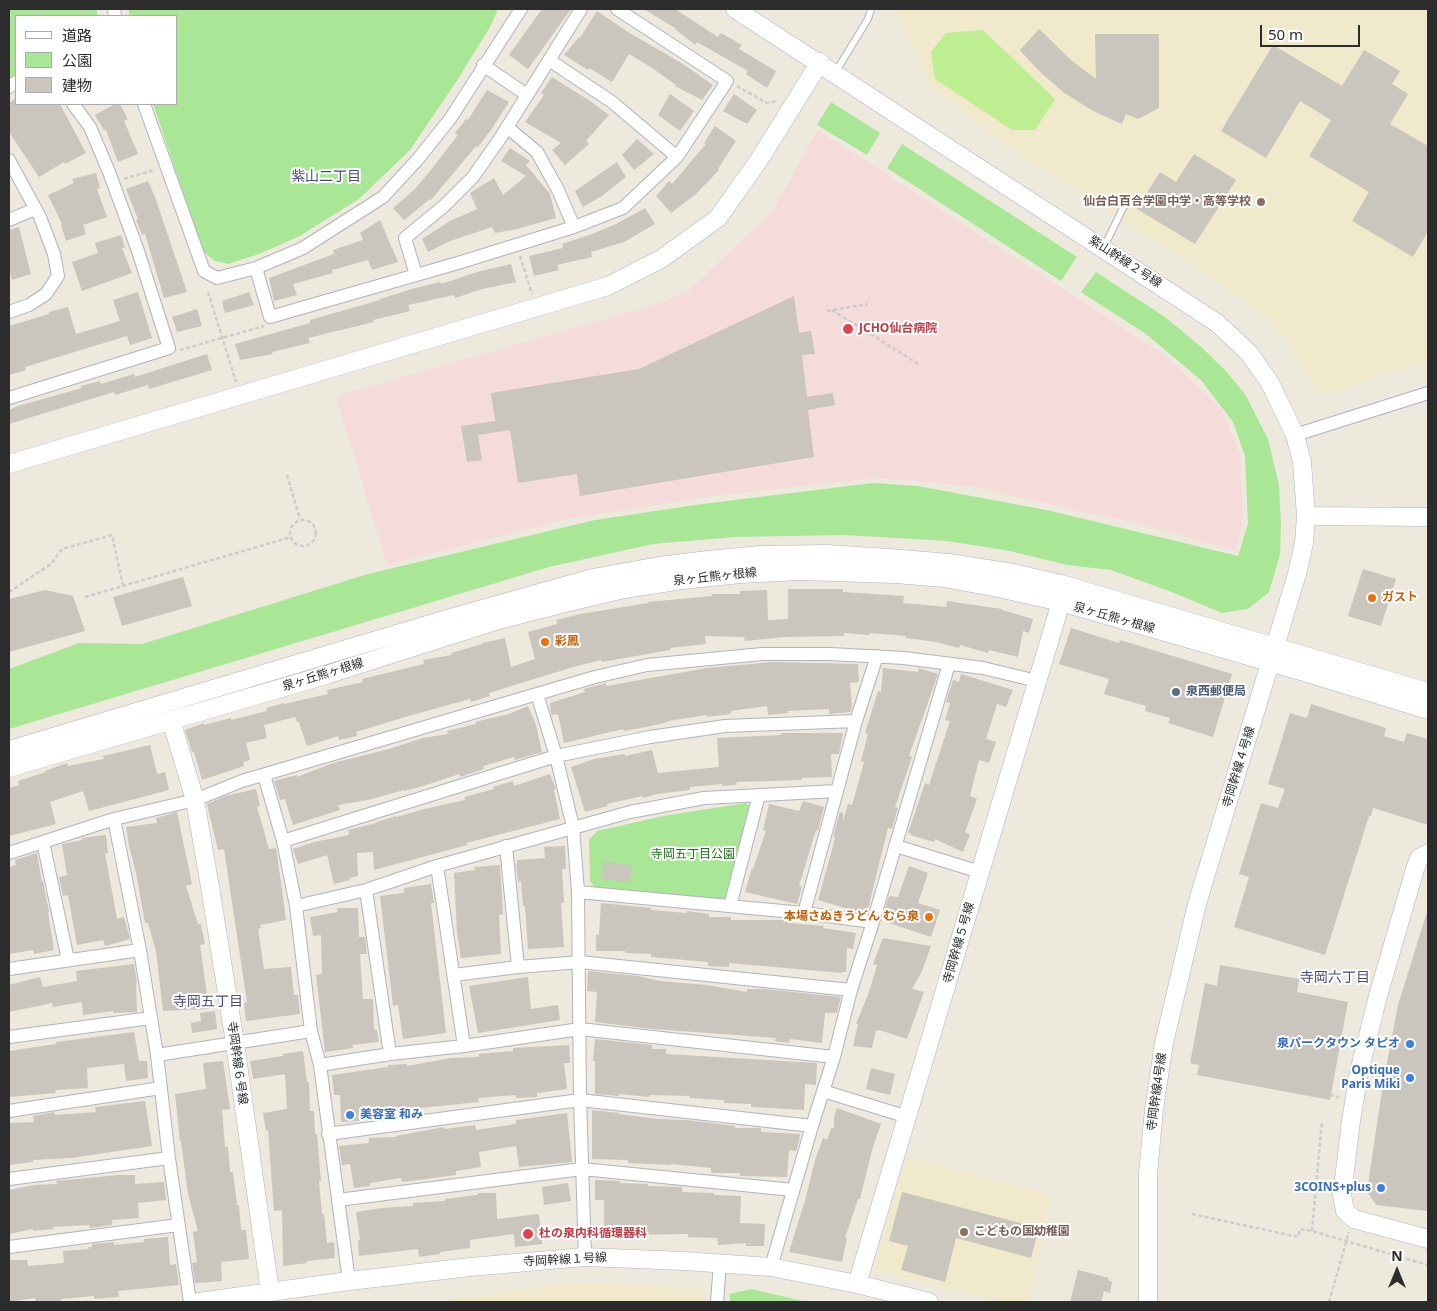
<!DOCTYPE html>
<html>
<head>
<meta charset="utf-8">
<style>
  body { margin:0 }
  #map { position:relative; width:1437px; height:1311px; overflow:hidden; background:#eee9dd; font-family:"Noto Sans","Noto Sans JP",sans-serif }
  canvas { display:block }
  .frame { position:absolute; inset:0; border:10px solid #2c2c2c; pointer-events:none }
  .legend { position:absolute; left:15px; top:15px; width:162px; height:90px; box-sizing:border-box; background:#fff; border:1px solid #ababab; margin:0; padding:6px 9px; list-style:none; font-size:15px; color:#2c2c2c }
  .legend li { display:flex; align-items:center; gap:10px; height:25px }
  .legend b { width:25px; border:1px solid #ababab }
  .north { position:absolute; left:1372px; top:1246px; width:50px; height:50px; -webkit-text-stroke:4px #fff; paint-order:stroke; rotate:0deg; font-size:14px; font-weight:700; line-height:20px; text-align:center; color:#2c2c2c }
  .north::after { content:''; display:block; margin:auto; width:18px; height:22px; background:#2c2c2c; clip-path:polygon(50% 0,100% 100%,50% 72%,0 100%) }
  .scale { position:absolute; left:1260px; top:25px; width:100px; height:22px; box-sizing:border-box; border:2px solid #2c2c2c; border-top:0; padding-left:6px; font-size:15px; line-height:18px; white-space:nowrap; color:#2c2c2c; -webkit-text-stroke:4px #fff; paint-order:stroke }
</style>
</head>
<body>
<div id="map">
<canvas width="1437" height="1311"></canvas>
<div class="frame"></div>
<ul class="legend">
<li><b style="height:6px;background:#fff"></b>道路</li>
<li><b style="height:14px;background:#a9e797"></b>公園</li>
<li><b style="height:14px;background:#cac5bd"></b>建物</li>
</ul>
<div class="north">N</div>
<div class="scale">50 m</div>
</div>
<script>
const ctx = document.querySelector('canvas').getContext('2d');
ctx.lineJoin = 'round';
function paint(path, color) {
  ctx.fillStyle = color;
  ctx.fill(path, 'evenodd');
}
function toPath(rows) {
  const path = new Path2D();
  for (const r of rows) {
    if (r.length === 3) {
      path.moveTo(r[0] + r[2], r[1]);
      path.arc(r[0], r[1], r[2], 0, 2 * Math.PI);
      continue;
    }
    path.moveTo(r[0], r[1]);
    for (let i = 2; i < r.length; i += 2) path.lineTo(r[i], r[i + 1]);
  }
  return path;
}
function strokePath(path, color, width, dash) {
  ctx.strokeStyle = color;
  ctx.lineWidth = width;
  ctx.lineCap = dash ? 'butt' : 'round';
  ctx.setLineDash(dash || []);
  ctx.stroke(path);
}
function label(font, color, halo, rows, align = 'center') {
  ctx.font = font + ' "Noto Sans","Noto Sans JP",sans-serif';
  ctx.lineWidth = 4;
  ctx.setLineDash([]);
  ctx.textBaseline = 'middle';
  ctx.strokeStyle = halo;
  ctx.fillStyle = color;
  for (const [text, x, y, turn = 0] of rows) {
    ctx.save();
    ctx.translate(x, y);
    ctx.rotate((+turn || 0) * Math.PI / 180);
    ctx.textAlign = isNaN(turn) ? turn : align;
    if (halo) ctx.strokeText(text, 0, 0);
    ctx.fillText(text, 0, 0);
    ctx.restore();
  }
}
paint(toPath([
  [897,9,1428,9,1428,359,1323,396,1270,319,1180,257,1006,146,929,84,897,11],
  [907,1157,1051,1194,1028,1302,1004,1302,874,1270],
  [563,1284,612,1284,702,1288,703,1302,434,1302]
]), '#f0e9cc');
paint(toPath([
  [818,130,1165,355,1222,409,1240,455,1243,514,1237,551,1139,524,968,486,880,478,721,495,567,519,387,565,336,396,661,303,688,291,772,212]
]), '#f5dcda');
paint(toPath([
  [9,9,96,9,98,16,16,16,16,77,9,82],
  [129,9,498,9,490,27,458,79,410,150,359,199,298,237,259,254,228,264,215,261,203,251,153,104,176,104,176,16,129,16],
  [831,102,880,133,867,155,817,125],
  [902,144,1077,257,1061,281,887,168],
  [1096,272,1165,317,1199,345,1225,370,1245,394,1268,439,1279,485,1281,525,1280,555,1269,592,1248,609,1222,613,1169,591,1111,570,1067,565,1010,551,947,541,845,535,735,537,653,544,549,567,9,729,9,669,79,643,142,644,368,574,595,520,702,504,873,483,918,486,1051,511,1238,556,1248,524,1245,456,1233,422,1201,380,1146,334,1081,292],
  [746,803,750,807,730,897,723,902,597,891,590,881,589,840,597,831,663,816],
  [752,1289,807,1302,730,1302,730,1294]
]), '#a9e797');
paint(toPath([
  [983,30,1055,99,1035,130,1012,130,935,79,931,52,946,33]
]), '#bdef92');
paint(toPath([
  [542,9,571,9,528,69,509,55],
  [644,9,675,9,718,37,721,33,742,45,739,49,776,71,767,88,746,74,748,71,697,42,695,45,675,29,675,28],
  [597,11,628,32,683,64,713,85,702,100,675,86,676,85,652,68,629,54,612,82,589,68,588,70,564,55,579,37,580,38],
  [1039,29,1071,60,1096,79,1095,34,1159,34,1159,108,1138,119,1126,114,1122,124,1093,111,1063,92,1038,70,1020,50],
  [1273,45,1342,86,1364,50,1400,71,1392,84,1408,94,1390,124,1428,146,1428,231,1413,257,1352,221,1369,192,1309,156,1331,120,1300,101,1266,158,1221,131],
  [552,77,590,101,609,115,586,141,589,144,565,165,552,150,561,143,525,122,544,95,541,93],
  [487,90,509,102,491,130,478,147,476,146,431,200,430,199,404,220,393,208,415,189,430,171,458,135,455,133,466,119,468,120],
  [670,94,694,111,680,131,658,115],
  [734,94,757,110,747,124,723,111],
  [16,98,16,104,60,104,86,153,65,164,64,162,39,177,9,132,9,103],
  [115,104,120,104,128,119,124,121,138,154,118,162,106,130,104,130,95,115],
  [715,126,736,141,718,169,719,170,696,194,671,213,656,196,669,181,672,184,706,144,704,143],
  [637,139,654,154,634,170,622,155],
  [510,148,530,161,526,165,550,194,556,218,517,229,495,233,492,227,450,241,428,252,422,239,450,221,477,209,470,193,494,178,503,195,526,176,501,161],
  [1194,154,1236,180,1195,244,1137,209,1160,172,1176,182],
  [617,162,626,177,602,196,583,207,575,191],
  [96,173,100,188,97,189,107,217,83,225,86,234,66,241,61,225,62,224,48,195,74,183,72,179],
  [148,181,155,197,187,292,164,298,145,234,142,235,136,220,138,219,126,189],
  [645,208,655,224,624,242,591,252,592,257,557,265,559,270,534,276,529,256,563,248,562,244,592,234,616,224],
  [380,220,398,262,372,270,368,260,332,270,333,273,293,284,297,295,274,301,269,278,334,254,333,250,363,240,360,233],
  [19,227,31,274,12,280,9,269,9,230],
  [121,235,125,248,122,248,132,273,82,291,72,262,98,253,95,243],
  [511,264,516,282,482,289,455,298,454,295,408,305,410,311,373,320,374,322,308,338,310,343,272,352,273,354,240,360,235,344,310,323,310,320,380,300,380,299,412,289,440,282,441,284,477,272],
  [138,292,152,338,130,345,127,336,25,367,26,370,9,375,9,326,49,314,49,312,68,307,76,334,120,321,113,300],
  [249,292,254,305,225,313,222,301],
  [794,296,799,333,811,331,815,354,802,355,807,397,833,393,835,405,808,410,814,457,580,496,577,474,518,483,510,430,478,435,482,460,467,462,461,426,495,421,491,393,639,369],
  [197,309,202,326,177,332,172,317],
  [207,354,212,370,149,389,148,385,115,395,114,392,9,424,9,410,18,406,82,388,81,386,100,381,101,384,134,374,135,377],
  [1363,569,1396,579,1381,626,1348,616],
  [183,577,192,606,122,626,113,597],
  [788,589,843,589,843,592,904,596,903,603,946,607,947,601,1002,609,1002,610,1033,619,1029,633,1023,631,1018,657,989,650,988,653,960,645,959,648,936,642,906,638,906,636,870,633,870,635,844,633,844,636,784,637,745,641,744,637,705,636,706,644,670,648,670,650,602,662,601,660,573,667,489,693,490,696,471,702,470,699,405,717,356,732,357,736,339,740,338,736,307,746,299,722,297,722,295,717,264,725,267,738,246,743,250,760,243,762,244,766,202,780,194,752,192,752,185,730,204,723,204,725,231,718,231,720,267,711,266,708,284,703,284,704,328,694,327,690,363,682,362,679,424,664,423,660,452,655,451,653,482,644,482,643,505,638,511,667,535,659,528,632,557,624,556,620,580,614,648,603,648,602,712,596,712,594,740,594,740,591,767,590,768,620,788,619],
  [45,590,73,596,85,631,9,652,9,599],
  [1071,628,1119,643,1120,640,1232,674,1213,737,1168,723,1170,718,1145,711,1146,706,1104,694,1109,679,1059,664],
  [773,662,858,664,859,682,850,683,852,707,850,712,829,714,829,709,787,711,788,713,768,715,767,706,731,711,731,714,707,717,707,715,668,721,668,722,646,727,624,731,623,729,564,743,558,714,552,715,551,713,550,703,585,692,584,689,606,683,606,686,707,668],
  [883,668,918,672,919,668,938,674,909,756,912,757,895,807,898,808,892,829,888,828,867,913,855,911,818,900,833,846,835,837,833,836,840,812,843,813,843,821,848,804,852,805,864,762,861,761,868,734,865,733,878,691,881,692],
  [961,674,1013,690,1006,707,997,704,986,739,996,742,989,763,979,760,970,796,977,799,965,832,970,835,963,852,935,839,934,842,910,835,911,833,908,833,925,783,929,785,950,721,945,720,950,703,946,702,953,680,959,682],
  [1311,704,1386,728,1384,736,1404,742,1407,733,1428,739,1428,825,1373,808,1371,816,1369,816,1325,955,1234,927,1249,877,1239,874,1261,803,1278,808,1285,789,1268,784,1290,713,1307,718],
  [528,706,536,725,542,752,515,760,514,757,483,766,484,769,460,777,459,774,420,787,404,791,404,790,368,800,338,805,340,810,293,825,285,799,280,800,274,781,297,775,297,777,333,763,389,749,423,738,448,734,447,731,476,724,475,722,509,714],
  [781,733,843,733,839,754,831,754,832,777,802,778,802,780,737,782,736,785,722,786,722,784,690,787,690,790,657,794,643,798,643,796,607,804,608,806,585,812,571,767,594,759,625,754,625,756,652,750,658,773,719,767,717,738,781,735],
  [150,745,157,774,165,772,169,790,89,811,83,791,50,802,56,824,9,836,9,788,19,785,18,781,46,772,45,771,67,763,68,766,104,759,103,756],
  [550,774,556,789,554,790,560,819,466,843,467,845,374,870,373,852,357,853,358,876,349,878,350,880,334,884,327,855,298,864,293,849,314,842,349,835,348,830,376,823,376,822,396,816,396,817,424,809,465,800,464,797,494,789,493,787,513,781,514,786],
  [256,789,260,806,257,807,269,849,276,848,277,854,286,920,260,925,261,928,258,929,264,969,291,967,294,995,298,995,300,1014,246,1021,244,1003,247,1002,224,849,218,850,207,804,225,796],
  [803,801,824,807,818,831,816,830,799,886,802,887,797,904,745,892,752,868,753,869,766,831,763,830,769,804,799,811],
  [177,812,192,884,186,886,198,924,201,924,205,944,200,945,209,1009,163,1011,156,951,148,923,145,923,136,873,129,846,126,827,157,823,156,818],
  [106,835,108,853,105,853,117,919,124,917,130,939,105,946,103,940,77,945,68,895,63,896,59,877,67,875,62,844,82,840,82,838],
  [565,846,566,869,562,869,564,903,561,903,564,947,528,949,525,906,523,906,521,881,518,882,516,863,517,863,517,860,545,858,544,847],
  [37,853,42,882,43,881,49,912,48,912,54,950,34,954,33,950,9,954,9,867,16,865,15,860],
  [604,862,632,865,630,882,602,879],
  [500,865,503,914,499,915,501,954,461,958,457,933,454,873,475,870,474,867],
  [909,866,928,873,918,903,940,910,931,937,889,923,891,918,883,915,889,896,898,897],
  [431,884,434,903,431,903,446,1033,403,1039,398,1005,393,1006,380,896,404,893,404,888],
  [601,903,651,908,651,910,686,913,687,911,709,914,709,917,731,917,731,920,792,920,791,923,824,926,823,928,856,933,853,949,847,948,846,972,842,972,842,973,729,963,729,967,708,966,708,962,651,957,651,954,625,953,625,951,596,951,596,935,599,935],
  [337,908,358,908,359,937,365,937,367,954,360,954,363,999,373,999,374,1030,377,1030,379,1042,352,1045,353,1048,325,1052,316,975,322,974,321,935,313,936,310,917,338,912],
  [1426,915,1428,915,1428,1211,1376,1205,1367,1191,1383,1084,1398,1005],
  [883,938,931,946,922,971,912,989,924,992,907,1039,879,1030,879,1031,876,1030,872,1048,853,1046,858,1024,856,1024,869,992,877,965,873,964],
  [134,964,137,983,136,983,137,1012,113,1013,113,1011,83,1015,82,1002,53,1007,52,1003,9,1012,9,985,40,977,43,987,77,981,76,971],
  [1220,965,1299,979,1297,992,1348,1002,1330,1100,1197,1075,1199,1065,1190,1063,1205,983,1217,986],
  [588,971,638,976,659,981,707,985,747,992,747,989,764,989,841,997,837,1013,825,1013,822,1043,790,1039,789,1043,775,1041,776,1038,653,1029,595,1022,597,992,587,991],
  [528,977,531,1009,558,1005,560,1020,478,1033,469,986],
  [215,1011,217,1029,192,1033,191,1023,201,1021,200,1013],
  [134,1032,139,1061,147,1061,148,1078,126,1081,124,1064,87,1068,88,1088,55,1090,56,1093,9,1097,9,1051,56,1044,56,1042],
  [595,1039,652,1045,652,1049,666,1049,666,1054,817,1063,816,1085,805,1084,804,1110,751,1107,751,1104,724,1103,724,1100,690,1098,690,1096,650,1095,649,1097,619,1094,619,1096,595,1094,595,1061,593,1061],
  [569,1045,570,1063,564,1063,567,1089,537,1093,537,1097,516,1098,516,1095,478,1098,479,1102,391,1111,391,1114,360,1117,360,1121,341,1122,340,1095,334,1095,332,1075,388,1067,388,1065,407,1064,407,1066,451,1058,479,1057,479,1054,513,1051,513,1048],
  [303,1051,307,1082,309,1082,310,1111,314,1111,315,1134,317,1134,321,1181,319,1181,322,1214,324,1214,327,1243,334,1242,335,1258,306,1261,307,1263,283,1266,282,1210,274,1211,268,1130,266,1131,263,1113,287,1109,285,1074,253,1079,250,1061,283,1056,283,1054],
  [223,1061,230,1109,222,1110,225,1147,228,1147,230,1172,233,1172,237,1205,239,1205,241,1230,246,1230,249,1259,221,1262,222,1281,197,1283,195,1283,192,1263,197,1262,193,1232,198,1231,188,1194,181,1141,180,1142,175,1094,206,1089,203,1063],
  [871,1068,895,1074,890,1095,866,1089],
  [145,1101,152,1146,71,1158,33,1160,33,1162,9,1165,9,1123,34,1122,33,1116,54,1112,55,1115,96,1112,95,1107],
  [837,1108,881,1124,872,1150,860,1199,858,1199,845,1238,847,1238,842,1262,789,1252,806,1197,815,1160,823,1138,827,1140,831,1128,834,1128,834,1117],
  [592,1110,619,1113,619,1114,657,1119,687,1120,735,1126,735,1128,761,1128,761,1132,800,1134,799,1141,796,1151,789,1150,787,1177,740,1176,740,1173,711,1173,711,1168,671,1164,671,1165,628,1163,628,1160,592,1159],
  [567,1113,572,1162,519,1167,516,1146,479,1152,481,1167,456,1171,456,1175,402,1182,401,1178,370,1183,370,1186,354,1188,350,1164,342,1165,339,1146,369,1143,369,1138,396,1137,396,1136,444,1127,445,1129,475,1125,476,1130,516,1124,516,1120],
  [119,1175,135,1175,135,1184,164,1182,166,1200,138,1203,139,1218,112,1220,112,1225,90,1228,89,1225,53,1227,53,1229,33,1231,33,1229,9,1234,9,1190,34,1185,57,1184,56,1181],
  [595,1180,620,1181,620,1183,648,1184,648,1186,682,1187,682,1192,714,1193,714,1195,741,1196,740,1223,765,1224,764,1246,746,1246,746,1243,718,1245,717,1238,688,1237,688,1234,621,1235,621,1238,604,1238,604,1200,595,1200],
  [568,1183,571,1201,544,1205,542,1187],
  [902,1192,1039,1228,1031,1258,956,1238,945,1282,901,1270,908,1246,889,1241],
  [478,1193,496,1193,497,1219,539,1214,542,1244,515,1247,514,1234,470,1240,470,1248,440,1252,440,1254,419,1257,418,1249,359,1256,358,1240,360,1240,356,1212,382,1208,413,1206,413,1203,445,1201,445,1199,478,1195],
  [168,1237,170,1265,176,1264,179,1285,118,1291,119,1297,94,1299,94,1296,61,1299,61,1302,36,1302,35,1298,9,1302,9,1260,27,1260,28,1266,64,1263,63,1251,89,1249,88,1247,92,1247,92,1244,114,1242,114,1245,144,1242,144,1239],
  [1078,1270,1109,1278,1108,1280,1112,1282,1110,1293,1104,1291,1101,1302,1070,1302]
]), '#cac5bd');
const lane = toPath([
  [835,73,868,19,871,9],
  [1104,247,1124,206]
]);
const street = toPath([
  [114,9,115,16],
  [549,60,612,102,677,157],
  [483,65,527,95],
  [9,87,16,82],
  [144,104,204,271,217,278,256,268,303,248,383,197,418,159,450,119,521,9],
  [507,127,537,152,558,190,574,227],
  [9,160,40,217,54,254,58,276,46,294,29,305,9,312],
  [9,220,35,209],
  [256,268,270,317,458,263,574,227,623,208,677,157,727,81,617,9],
  [416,275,405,238,444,206,473,177,499,140,581,9],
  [9,398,169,348,138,251,109,172,90,127,73,104],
  [1295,435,1428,393],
  [537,694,556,756,573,827,578,892,580,1100,585,1257],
  [264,775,283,841,296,906,311,1031,320,1065,349,1281],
  [114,819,140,950,157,1055,169,1158,190,1302],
  [283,841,556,756,650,737,725,726,856,721],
  [43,842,68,960],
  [506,846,518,967],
  [896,846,980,872],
  [9,853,114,819,195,800,242,781,537,694,595,677,647,665,762,654,830,654,904,658,983,668,1037,681],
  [437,866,464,1046],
  [366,890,390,1054],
  [578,892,804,913,873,922],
  [296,906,366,890,437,866,630,812,704,798,837,791],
  [730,906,759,795],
  [804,913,856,721,877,656],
  [9,969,140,950],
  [454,975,518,967,580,962,851,990],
  [9,1037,151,1018],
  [157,1055,311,1031],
  [320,1065,390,1054,464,1046,580,1029,834,1057],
  [823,1091,908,1117],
  [9,1111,161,1088],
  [328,1134,580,1100,812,1126],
  [9,1179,169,1158],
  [338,1200,582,1169,793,1190],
  [9,1247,178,1225],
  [771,1267,812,1126,834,1057,851,990,873,922,949,664],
  [717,1302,720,1263]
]);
const secondary = toPath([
  [735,9,1217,323,1249,353,1270,383,1295,435,1302,462,1306,516,1304,543,1297,574,1197,904,1164,1043,1154,1109,1148,1174,1148,1302],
  [9,464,608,286,661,259,718,218,759,160,820,62],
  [1306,516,1428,517],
  [171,720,195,800,210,887,235,1043,270,1292],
  [9,750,450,618,593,578,659,566,708,560,759,555,827,554,890,558,949,563,1013,573,1061,584,1428,692],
  [9,768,326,675,499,620,565,603,624,589,682,580,740,574,801,571,896,574,944,578,998,588,1061,602,1301,671,1428,710],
  [1428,853,1419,858,1415,869,1378,996,1359,1072,1351,1121,1342,1195,1345,1211,1354,1219,1428,1239],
  [857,1284,1061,602],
  [199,1302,349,1281,470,1267,585,1257,684,1261,771,1267,857,1284,929,1302]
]);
strokePath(lane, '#b1b2c0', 8);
strokePath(street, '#b1b2c0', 14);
strokePath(secondary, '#b1b2c0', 19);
strokePath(toPath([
  [82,9,82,16],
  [39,16,43,9],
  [9,18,16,23],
  [9,65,16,60],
  [737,86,767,103,777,101],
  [124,179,154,170],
  [520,256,532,294],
  [208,292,236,382],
  [832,310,920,365],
  [827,311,868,304],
  [180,350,264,326],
  [287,475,300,519],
  [303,533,13],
  [9,592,51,564,62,549,112,535,123,585],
  [85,597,291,537],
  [1330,1095,1339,1097],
  [1192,1214,1298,1237,1300,1229,1312,1231,1428,1265],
  [1312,1231,1322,1121],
  [1329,1302,1349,1232]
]), '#ccc', 2.5, [4, 2.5]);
strokePath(lane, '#fff', 6);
strokePath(street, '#fff', 12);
strokePath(secondary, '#fff', 18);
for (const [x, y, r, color] of [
  [1261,202,5,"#8d6e63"],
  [848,329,6,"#e0444e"],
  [1372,598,5,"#e8710a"],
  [545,642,5,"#e8710a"],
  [1176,692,5,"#5c6f8a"],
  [929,917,5,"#e8710a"],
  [1410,1044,5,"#3f7fe0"],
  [1410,1078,5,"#3f7fe0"],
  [350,1115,5,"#3f7fe0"],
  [1381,1188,5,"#3f7fe0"],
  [964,1232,5,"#8d6e63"],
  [528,1234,6,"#e0444e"]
]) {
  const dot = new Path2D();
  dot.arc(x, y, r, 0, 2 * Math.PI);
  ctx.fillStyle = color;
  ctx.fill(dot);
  strokePath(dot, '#fff', 2);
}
label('bold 12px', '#785e54', '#fff', [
  ["仙台白百合学園中学・高等学校",1251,202],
  ["こどもの国幼稚園",974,1232,"left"]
], 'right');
label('12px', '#2c2c2c', '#fff', [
  ["紫山幹線２号線",1125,262,33],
  ["泉ヶ丘熊ヶ根線",715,577,-6],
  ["泉ヶ丘熊ヶ根線",1114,618,16],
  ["泉ヶ丘熊ヶ根線",323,675,-17],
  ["寺岡幹線４号線",1239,767,-73],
  ["寺岡幹線５号線",959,943,-74],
  ["寺岡幹線６号線",237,1063,82],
  ["寺岡幹線4号線",1157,1092,-82],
  ["寺岡幹線１号線",565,1260,-3]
]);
label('bold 12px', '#be3a42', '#fff', [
  ["JCHO仙台病院",859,329],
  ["杜の泉内科循環器科",539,1234]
], 'left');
label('bold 12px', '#c56008', '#fff', [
  ["ガスト",1382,598],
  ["彩鳳",555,642],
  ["本場さぬきうどん むら泉",919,917,"right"]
], 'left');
label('bold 12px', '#4e5e75', '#fff', [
  ["泉西郵便局",1186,692]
], 'left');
label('12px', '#1e6e16', '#fff', [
  ["寺岡五丁目公園",693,855]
]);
label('bold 12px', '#366cbe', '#fff', [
  ["泉パークタウン タピオ",1400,1044],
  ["Optique",1400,1071],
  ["Paris Miki",1400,1085],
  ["美容室 和み",360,1115,"left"],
  ["3COINS+plus",1371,1188]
], 'right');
label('14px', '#494c7f', '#fff', [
  ["紫山二丁目",326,177],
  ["寺岡六丁目",1335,978],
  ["寺岡五丁目",208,1002]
]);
</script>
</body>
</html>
